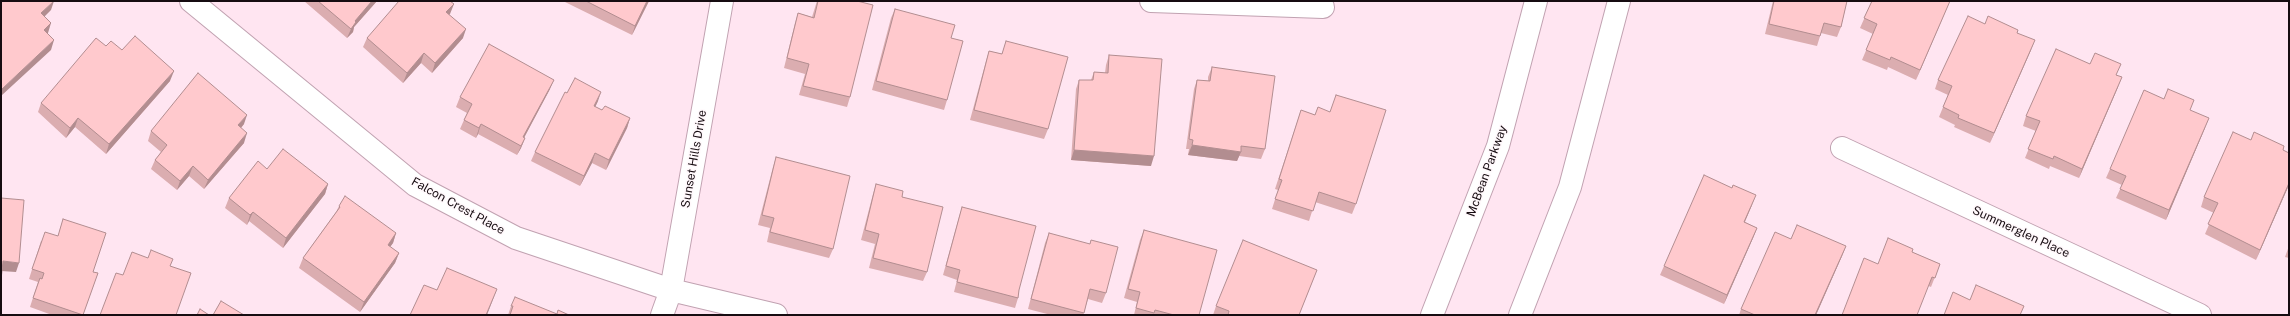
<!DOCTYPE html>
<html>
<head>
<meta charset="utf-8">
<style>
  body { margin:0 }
  #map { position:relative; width:2290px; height:316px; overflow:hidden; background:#ffe5f1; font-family:"Public Sans",sans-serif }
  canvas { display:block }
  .frame { position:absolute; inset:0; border:2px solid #160c11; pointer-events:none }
</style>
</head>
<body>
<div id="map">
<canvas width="2290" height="316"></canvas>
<div class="frame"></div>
</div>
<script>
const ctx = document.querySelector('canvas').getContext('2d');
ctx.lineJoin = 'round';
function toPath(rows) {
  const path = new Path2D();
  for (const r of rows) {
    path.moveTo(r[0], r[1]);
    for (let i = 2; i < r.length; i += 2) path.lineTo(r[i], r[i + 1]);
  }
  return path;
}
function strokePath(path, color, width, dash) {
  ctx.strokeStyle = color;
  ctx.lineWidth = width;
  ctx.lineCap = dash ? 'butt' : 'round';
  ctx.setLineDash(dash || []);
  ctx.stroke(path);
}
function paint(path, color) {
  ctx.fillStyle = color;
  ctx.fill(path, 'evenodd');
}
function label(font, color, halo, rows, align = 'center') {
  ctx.font = font + ' "Public Sans",sans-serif';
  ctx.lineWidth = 3;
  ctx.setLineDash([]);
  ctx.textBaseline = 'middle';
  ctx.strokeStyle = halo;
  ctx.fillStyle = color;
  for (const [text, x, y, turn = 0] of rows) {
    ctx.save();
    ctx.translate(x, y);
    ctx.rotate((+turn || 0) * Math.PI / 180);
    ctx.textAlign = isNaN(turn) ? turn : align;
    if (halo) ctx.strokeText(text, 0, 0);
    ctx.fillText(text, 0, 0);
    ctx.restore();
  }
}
const street = toPath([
  [191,1,415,185,516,238,671,290,776,315],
  [1151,1,1323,7],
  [1842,148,2200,315],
  [662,315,671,290,722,1]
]);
const secondary = toPath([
  [1432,315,1498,146,1536,1],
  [1520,315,1570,187,1619,1]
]);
strokePath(street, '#c1a2b1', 24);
strokePath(secondary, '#c1a2b1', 24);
strokePath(street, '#fff', 22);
strokePath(secondary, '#fff', 22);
paint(toPath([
  [304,1,377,1,354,27,353,32,347,38],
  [565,1,649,1,632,35,565,2],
  [817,1,857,1,850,97,847,107,799,95,805,74,784,68,795,23,798,13,812,17],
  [1773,1,1847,1,1841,27,1837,37,1821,33,1817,46,1765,34],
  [1872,1,1950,1,1916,80,1888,67,1887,70,1862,60,1873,34,1860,28],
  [895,9,951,38,947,100,944,110,872,90,891,18],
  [449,14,463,38,432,73,421,63,403,83,363,47,367,38,450,14],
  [1985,24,2017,33,2031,50,1990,143,1954,127,1955,125,1939,117,1948,95,1935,89,1938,80],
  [1006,41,1048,129,1044,139,970,120,986,61,989,51,1002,54],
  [106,46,122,50,170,81,106,154,75,127,66,138,38,112,41,103],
  [1109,55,1151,166,1071,160,1076,89,1079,80,1091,80,1094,72,1105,73,1106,65],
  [2090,64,2117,75,2118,87,2079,178,2050,166,2049,169,2025,158,2036,131,2023,126,2026,116],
  [1212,67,1265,149,1261,159,1239,156,1237,161,1188,155,1189,149,1186,149,1194,89,1197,80,1208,81,1208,77],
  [550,89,524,138,525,138,521,148,517,155,478,134,476,138,460,129,464,120,467,113,456,107,460,97],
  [567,93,598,101,595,107,602,110,630,118,627,128,606,170,592,163,580,186,531,161,535,152],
  [1318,107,1356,204,1352,214,1315,202,1309,221,1272,209,1278,190,1275,189,1301,110,1315,115],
  [2190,111,2205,128,2166,220,2116,198,2122,185,2106,178,2110,169],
  [244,124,241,128,244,143,204,189,189,176,177,190,151,169,155,160,161,152,148,141,151,131],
  [2251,140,2283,150,2289,185,2256,260,2205,234,2214,213,2201,207,2204,197],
  [776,157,833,249,829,258,767,242,770,228,758,225,773,167],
  [267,169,328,184,325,194,283,248,249,221,247,225,225,208,229,198],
  [876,184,902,197,927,272,923,281,869,268,875,244,861,240,873,194],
  [1752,205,1745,222,1757,228,1753,238,1724,304,1660,275,1664,266],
  [339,206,396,233,393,243,390,247,399,253,395,263,360,312,299,268,303,258,336,212],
  [962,207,1019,290,1018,298,1015,308,954,292,957,280,943,275,959,217],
  [63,219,93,272,98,273,83,315,52,315,30,307,38,282,29,279,41,241,58,236],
  [1144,230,1199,315,1134,315,1137,302,1124,298,1140,240],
  [1049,233,1106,293,1102,303,1088,299,1083,315,1051,315,1028,309,1045,243],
  [1846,246,1842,256,1816,315,1739,315,1741,309],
  [2289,246,2289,258,2285,257],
  [1912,252,1940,264,1931,287,1878,264],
  [1317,270,1299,315,1213,315,1216,306],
  [511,306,557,314,569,315,508,315]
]), '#dbadb0');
paint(toPath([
  [54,1,51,10,38,23,41,13],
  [372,1,377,1,354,27,353,32,347,38,351,29,355,21],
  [647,1,649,1,632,35,635,26],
  [1950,1,1916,80,1920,70],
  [454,4,450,14,443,21,446,12],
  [51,23,48,33,41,40,44,30],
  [466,29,463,38,432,73,435,63],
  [54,40,51,50,1,96,1,92,2,89],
  [2035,40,2031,50,1990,143,1994,133],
  [424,53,421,63,403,83,407,73],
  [174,71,170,81,106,154,109,144],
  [2122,77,2118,87,2079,178,2082,169],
  [554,80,550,89,519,147,523,137],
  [601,92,598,101,591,116,594,106],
  [247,115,244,124,235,135,238,125],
  [78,118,75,127,66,138,70,128],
  [630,118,627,128,606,170,609,160],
  [2209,118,2205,128,2166,220,2169,210],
  [481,124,478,134,476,138,479,128],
  [247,133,244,143,204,189,208,180],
  [525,138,521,148,517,155,521,146],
  [1192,145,1241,152,1237,161,1188,155],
  [1074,150,1154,156,1151,166,1071,160],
  [595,153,592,163,580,186,584,176],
  [193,166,189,176,177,190,180,181],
  [2289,183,2289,185,2256,260,2260,250],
  [328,184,325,194,283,248,286,238],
  [1756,195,1752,205,1740,232,1744,222],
  [253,212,249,221,247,225,250,215],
  [1757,228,1753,238,1724,304,1727,295],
  [396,233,393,243,384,255,388,245],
  [1846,246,1842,256,1816,315,1815,315],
  [399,253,395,263,360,312,364,302],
  [3,261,19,263,16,272,1,271],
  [497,289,487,315,486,315]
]), '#b28d90');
const building = toPath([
  [1,1,54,1,41,13,51,23,44,30,54,40,2,89,1,87,1,1],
  [318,1,372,1,355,21,356,22,351,29,318,1],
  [399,1,450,1,454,4,446,12,466,29,435,63,424,53,407,73,367,38,399,1],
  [586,1,647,1,635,26,586,1],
  [818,1,857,1,873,5,850,97,803,86,809,64,787,58,798,13,814,18,818,1],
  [1774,1,1847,1,1841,27,1824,23,1820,36,1769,24,1774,1],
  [1872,1,1950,1,1920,70,1891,57,1890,60,1866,50,1877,24,1864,18,1872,1],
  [895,9,955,25,951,38,963,41,947,100,876,81,895,9],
  [1968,16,1985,24,1988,16,2018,30,2017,33,2035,40,1994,133,1958,118,1959,115,1943,107,1952,86,1938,80,1968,16],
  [135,36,174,71,109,144,78,118,70,128,41,103,96,38,106,46,111,41,122,50,135,36],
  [1006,41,1068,57,1048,129,974,110,989,51,1002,54,1006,41],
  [489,44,554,80,523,137,525,138,521,146,481,124,479,128,464,120,472,104,460,97,489,44],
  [2056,49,2090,64,2095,53,2121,64,2116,75,2122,77,2082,169,2054,156,2053,159,2028,149,2040,121,2026,116,2056,49],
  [1109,55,1162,59,1154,156,1074,150,1079,80,1093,80,1094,72,1108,73,1109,55],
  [1212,67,1275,76,1265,149,1241,146,1241,152,1192,145,1193,140,1189,139,1197,80,1210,81,1212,67],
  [198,73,247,115,238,125,247,133,208,180,193,166,180,181,155,160,167,145,151,131,198,73],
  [575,78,601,92,594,106,602,110,605,106,630,118,609,160,595,153,584,176,535,152,565,92,567,93,575,78],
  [2168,89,2194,100,2190,110,2209,118,2169,210,2120,189,2126,176,2110,169,2144,90,2164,99,2168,89],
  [1336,95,1386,110,1356,204,1319,192,1313,211,1275,199,1282,180,1279,179,1301,110,1315,115,1318,107,1330,112,1336,95],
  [2233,132,2251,140,2254,132,2284,146,2283,150,2289,153,2289,183,2260,250,2208,224,2218,203,2204,197,2233,132],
  [283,149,328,184,286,238,253,212,250,215,229,198,258,161,267,169,283,149],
  [776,157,850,176,833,249,770,232,774,218,762,215,776,157],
  [1704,175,1732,188,1733,185,1756,195,1744,222,1757,228,1727,295,1664,266,1704,175],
  [876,184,903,191,902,197,943,207,927,272,873,258,879,234,865,230,876,184],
  [345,196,396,233,388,245,399,253,364,302,303,258,340,207,339,206,345,196],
  [1,198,24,200,19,263,3,261,1,280,1,198],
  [962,207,1036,226,1019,290,1018,298,957,282,960,270,946,266,962,207],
  [63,219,106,233,93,272,98,273,83,315,33,298,40,278,42,279,44,273,32,269,45,232,58,236,63,219],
  [1797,225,1846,246,1815,315,1755,315,1741,309,1775,232,1791,239,1797,225],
  [1144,230,1217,250,1199,315,1174,315,1155,310,1154,313,1136,308,1140,292,1128,289,1144,230],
  [1049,233,1090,244,1091,240,1118,247,1106,293,1090,289,1084,313,1031,299,1049,233],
  [1888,238,1913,249,1912,252,1940,264,1935,278,1932,277,1917,315,1842,315,1864,258,1878,264,1888,238],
  [1243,240,1317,270,1299,315,1228,315,1229,311,1216,306,1243,240],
  [151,250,173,259,170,266,191,273,176,315,100,315,116,273,123,275,132,252,148,258,151,250],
  [447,268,497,289,486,315,410,315,424,285,437,290,447,268],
  [1976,285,2024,306,2020,315,1944,315,1953,292,1970,300,1976,285],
  [515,297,557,314,558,310,569,315,510,315,513,306,511,306,515,297],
  [221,301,244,315,213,315,221,301],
  [200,309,209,315,197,315,200,309]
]);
paint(building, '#ffc9cd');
strokePath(building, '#b28d90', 1);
label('12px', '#160c11', '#fff8fb', [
  ["Sunset Hills Drive",694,159,-80],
  ["McBean Parkway",1487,171,-70],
  ["Falcon Crest Place",458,206,29],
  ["Summerglen Place",2021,232,25]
]);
</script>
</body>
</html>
